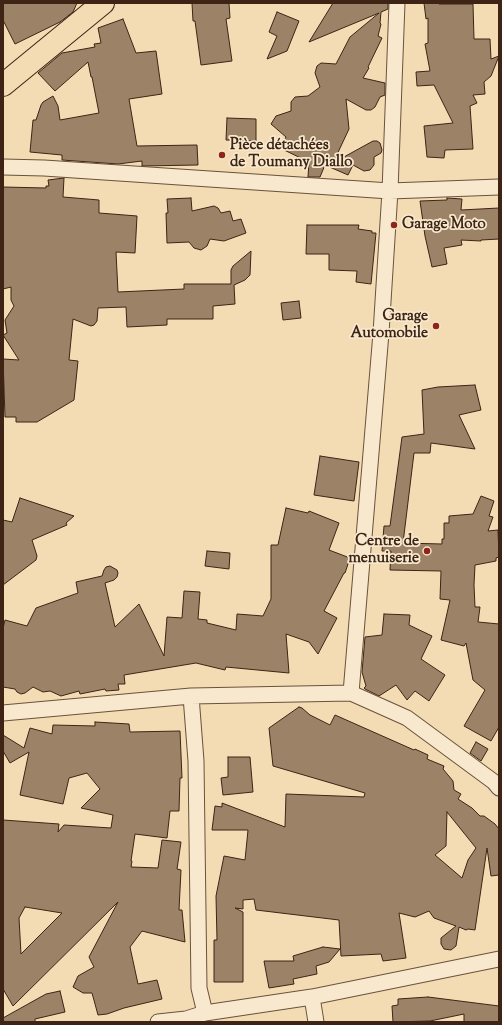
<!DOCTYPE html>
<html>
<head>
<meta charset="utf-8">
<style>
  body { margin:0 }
  #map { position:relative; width:502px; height:1025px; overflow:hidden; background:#f3dbb3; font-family:"Sorts Mill Goudy",serif }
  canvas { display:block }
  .frame { position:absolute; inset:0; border:4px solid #3d2415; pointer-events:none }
</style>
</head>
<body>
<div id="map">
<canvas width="502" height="1025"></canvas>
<div class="frame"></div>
</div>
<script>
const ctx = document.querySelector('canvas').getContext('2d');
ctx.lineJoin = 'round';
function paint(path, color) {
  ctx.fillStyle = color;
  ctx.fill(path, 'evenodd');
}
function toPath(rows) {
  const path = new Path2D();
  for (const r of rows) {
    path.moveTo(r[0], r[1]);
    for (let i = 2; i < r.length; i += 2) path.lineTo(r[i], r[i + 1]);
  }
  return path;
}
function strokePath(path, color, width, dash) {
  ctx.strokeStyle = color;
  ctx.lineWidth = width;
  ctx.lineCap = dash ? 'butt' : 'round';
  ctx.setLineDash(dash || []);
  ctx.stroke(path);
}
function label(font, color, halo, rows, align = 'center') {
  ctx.font = font + ' "Sorts Mill Goudy",serif';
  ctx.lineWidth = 3.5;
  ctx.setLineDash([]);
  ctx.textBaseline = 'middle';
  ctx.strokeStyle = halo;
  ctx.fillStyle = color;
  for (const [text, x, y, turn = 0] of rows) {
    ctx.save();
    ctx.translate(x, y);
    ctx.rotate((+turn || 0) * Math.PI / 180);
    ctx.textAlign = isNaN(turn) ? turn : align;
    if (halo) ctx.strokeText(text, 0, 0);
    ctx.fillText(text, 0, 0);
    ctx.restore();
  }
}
const building = toPath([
  [3,3,77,3,73,12,60,22,15,44,3,20,3,3],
  [192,3,229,3,230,18,226,19,232,61,201,65,195,21,193,21,192,3],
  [333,3,388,3,388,9,381,12,380,23,381,24,378,36,382,38,368,67,369,68,363,78,385,83,385,95,380,97,375,107,371,110,366,110,346,99,349,129,333,163,373,141,377,141,380,143,382,150,381,153,374,157,374,165,370,170,364,171,353,165,348,175,325,165,320,177,308,177,309,162,280,148,286,137,271,124,276,116,291,111,291,102,295,97,308,96,320,87,315,73,317,66,321,63,336,64,350,37,379,13,309,42,333,3],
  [424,3,438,3,439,4,473,4,474,39,490,39,491,59,499,56,491,76,484,82,485,94,473,95,477,103,470,106,473,149,445,150,444,158,427,157,424,126,453,123,434,85,417,86,416,72,430,71,425,44,428,43,428,18,426,19,424,3],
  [277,12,299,21,287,51,267,59,277,36,269,32,277,12],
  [123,19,136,53,156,51,162,94,129,99,137,146,197,145,198,165,142,166,142,161,118,164,62,160,62,155,30,152,33,120,36,120,41,105,43,102,53,96,58,106,60,120,99,113,92,77,91,77,88,62,55,91,38,73,62,53,95,47,94,44,101,43,98,28,123,19],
  [227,118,256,119,256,141,226,140,227,118],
  [64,178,63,197,99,200,99,213,137,216,135,253,116,252,118,292,184,289,184,284,231,284,231,270,233,266,251,251,250,275,245,280,234,285,235,304,213,306,213,319,167,319,167,325,127,327,126,307,98,308,97,321,94,325,91,326,73,319,69,360,78,361,74,400,37,422,16,422,16,417,5,417,3,359,19,360,3,335,7,333,5,320,14,306,11,300,11,287,3,289,3,187,46,188,46,186,49,186,48,180,64,178],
  [191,198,192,211,214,206,218,208,221,213,230,211,233,221,241,219,246,233,224,241,210,239,207,246,201,250,194,248,189,242,167,243,166,213,168,213,167,199,191,198],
  [447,198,462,199,461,210,499,208,499,239,481,240,481,241,461,240,462,245,444,248,447,264,432,267,425,236,420,201,447,200,447,198],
  [307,225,359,225,358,229,372,231,372,233,376,233,371,284,356,282,357,271,329,270,329,254,306,254,307,225],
  [299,301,301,318,283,320,281,303,299,301],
  [475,385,481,410,459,415,475,449,431,443,430,453,414,453,403,543,442,544,442,539,444,539,444,523,449,523,449,516,473,514,481,496,494,501,489,516,493,517,488,531,498,530,499,557,496,558,496,561,475,565,474,585,475,607,480,607,478,622,499,624,499,727,491,741,464,726,485,690,473,680,466,643,464,646,441,640,450,600,440,599,441,571,390,570,391,551,382,551,384,526,390,526,402,437,424,434,422,390,438,387,475,385],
  [320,456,359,462,354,501,314,495,320,456],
  [20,498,74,516,66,523,67,525,32,540,37,556,36,560,3,585,3,520,12,522,20,498],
  [286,508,308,513,309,511,339,523,329,550,350,558,345,573,344,573,324,611,337,618,318,654,309,642,286,634,289,673,226,667,225,670,196,663,124,675,125,684,118,684,119,690,106,691,105,689,80,694,79,691,61,696,50,691,43,692,33,687,25,693,21,694,17,692,15,689,3,687,3,628,5,620,27,626,36,608,78,593,76,582,102,576,104,570,106,567,110,566,117,570,118,573,117,577,114,580,105,583,115,627,139,604,164,656,167,617,182,618,184,591,200,592,198,619,207,620,207,623,236,630,237,614,263,616,271,599,271,545,278,545,286,508],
  [207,551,230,553,229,569,205,566,207,551],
  [384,614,410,615,409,625,432,636,421,659,445,675,429,701,415,691,407,700,396,685,379,696,365,689,364,688,366,686,362,672,365,637,382,635,384,614],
  [299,707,302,708,310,715,330,725,335,715,414,750,415,749,428,755,427,759,444,766,443,769,453,781,454,790,461,794,458,799,472,808,480,816,484,816,495,824,499,829,499,875,491,876,487,848,475,930,468,929,466,930,459,927,456,946,451,950,444,949,441,944,441,938,456,926,434,918,429,911,415,917,399,913,406,958,383,961,381,954,341,956,339,920,256,910,254,899,243,900,243,909,235,908,243,912,243,982,214,982,214,940,217,940,216,896,224,856,245,860,248,830,212,830,215,806,222,807,222,803,285,827,286,794,364,797,365,793,273,766,269,728,299,707],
  [447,812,476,848,468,860,462,878,435,855,446,846,447,812],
  [95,722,129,724,130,732,180,731,182,778,180,778,179,811,170,811,167,838,135,834,131,861,132,861,131,867,158,868,162,840,181,842,177,869,181,870,179,910,182,910,185,942,142,931,130,947,138,984,157,980,162,999,124,1008,107,1014,98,1015,92,993,83,993,73,987,78,976,94,967,89,957,118,902,13,1006,3,989,3,820,59,824,58,832,64,825,111,828,113,815,81,808,100,789,87,773,69,778,63,804,20,795,29,752,10,763,3,751,3,735,24,748,30,728,52,734,53,725,95,726,95,722],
  [25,907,62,913,21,954,19,918,25,907],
  [476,742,488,749,481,761,470,753,476,742],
  [228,757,250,757,253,792,223,795,221,778,228,777,228,757],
  [323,947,340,949,329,962,316,966,317,974,293,979,294,984,269,988,264,961,294,961,293,956,323,947],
  [60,991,65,1012,35,1019,35,1022,3,1022,3,1018,46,994,60,991],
  [428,997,499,1006,499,1022,464,1022,464,1014,430,1021,393,1022,392,1006,398,1005,398,999,428,997]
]);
paint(building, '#9c8367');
strokePath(building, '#3d2415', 1);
const minor = toPath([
  [397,3,390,191,381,333,351,693,407,718,494,782,499,788],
  [3,167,44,168,390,191,499,187],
  [191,696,196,761,199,988,205,1013],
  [3,713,191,696,351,693],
  [312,997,316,1022],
  [158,1022,186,1019,205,1013,312,997,499,959]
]);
const trunk = toPath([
  [3,85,103,3]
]);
strokePath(minor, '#6a523c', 17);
strokePath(trunk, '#3d2415', 24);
strokePath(minor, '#f7e8ce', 15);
strokePath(trunk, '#f3dbb3', 22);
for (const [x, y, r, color] of [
  [222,155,4,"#8f2418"],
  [394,225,4,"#8f2418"],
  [436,326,4,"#8f2418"],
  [427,551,4,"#8f2418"]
]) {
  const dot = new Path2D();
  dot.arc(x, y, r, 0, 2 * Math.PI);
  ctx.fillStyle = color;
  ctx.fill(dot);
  strokePath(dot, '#f7e8ce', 1.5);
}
label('bold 15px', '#3d2415', '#f7e8ce', [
  ["Pièce détachées",230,146],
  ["de Toumany Diallo",230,163],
  ["Garage Moto",402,225],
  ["Garage",428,317,"right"],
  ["Automobile",428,334,"right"],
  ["Centre de",419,542,"right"],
  ["menuiserie",419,559,"right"]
], 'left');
</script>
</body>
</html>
